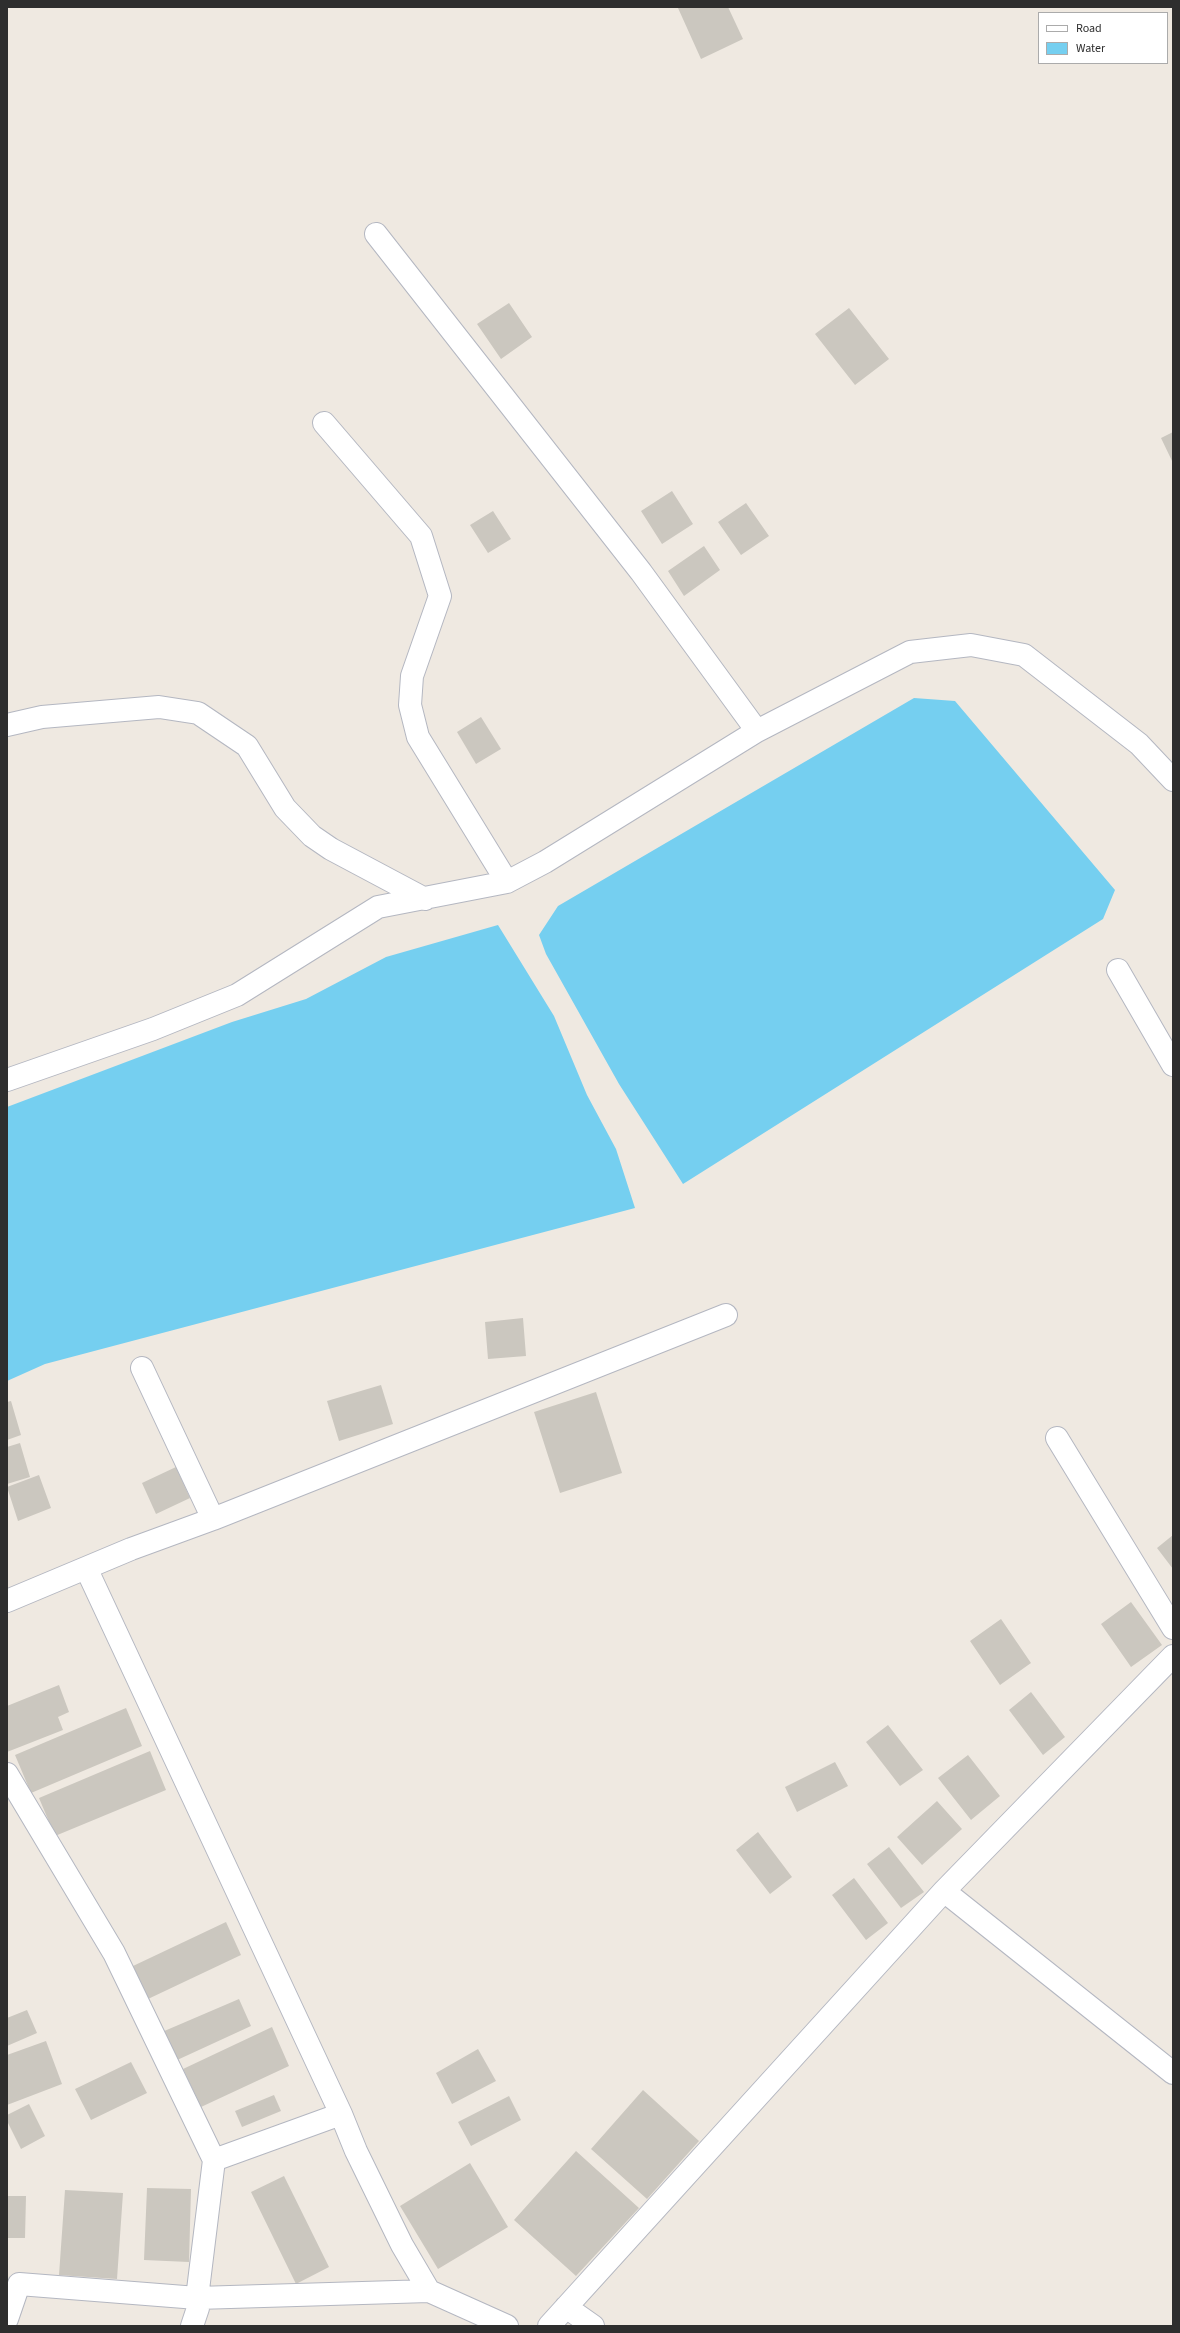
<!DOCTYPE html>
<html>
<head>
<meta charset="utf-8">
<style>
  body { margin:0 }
  #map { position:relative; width:1180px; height:2333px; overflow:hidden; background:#efe9e1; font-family:"Source Sans 3",sans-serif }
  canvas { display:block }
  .frame { position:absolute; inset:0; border:8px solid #2e2e2e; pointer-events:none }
  .legend { position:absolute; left:1038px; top:12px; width:130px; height:52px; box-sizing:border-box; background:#fff; border:1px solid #ababab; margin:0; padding:5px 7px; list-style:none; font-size:12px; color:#2e2e2e }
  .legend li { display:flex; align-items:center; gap:8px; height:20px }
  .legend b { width:20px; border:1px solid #ababab }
</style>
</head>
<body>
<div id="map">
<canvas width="1180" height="2333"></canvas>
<div class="frame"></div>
<ul class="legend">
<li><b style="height:5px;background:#fff"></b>Road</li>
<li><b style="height:11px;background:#75cff0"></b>Water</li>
</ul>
</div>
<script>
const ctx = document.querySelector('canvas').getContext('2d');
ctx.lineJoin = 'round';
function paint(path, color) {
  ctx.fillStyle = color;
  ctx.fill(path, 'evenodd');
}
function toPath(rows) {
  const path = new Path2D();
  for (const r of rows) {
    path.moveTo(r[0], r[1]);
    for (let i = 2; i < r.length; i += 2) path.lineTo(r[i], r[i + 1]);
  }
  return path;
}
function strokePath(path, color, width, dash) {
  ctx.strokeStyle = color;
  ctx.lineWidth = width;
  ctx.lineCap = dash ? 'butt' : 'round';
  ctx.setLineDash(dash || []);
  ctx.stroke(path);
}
paint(toPath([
  [914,698,955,701,1115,890,1103,919,683,1184,619,1084,546,954,539,935,558,906],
  [498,925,554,1016,587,1095,616,1149,635,1208,45,1364,7,1381,7,1107,232,1022,306,999,386,957]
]), '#75cff0');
paint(toPath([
  [681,7,728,7,743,39,701,59,678,8],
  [509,303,532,337,501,359,477,324],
  [849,308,889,359,855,385,815,334],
  [1173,432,1173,463,1161,438],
  [672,491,693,524,662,544,641,511],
  [746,503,769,536,741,555,718,522],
  [493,511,511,539,488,553,470,525],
  [704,546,720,570,684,596,668,571],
  [481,717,501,749,476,764,457,732],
  [523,1318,526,1356,488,1359,485,1322],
  [381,1385,393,1424,339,1441,327,1401],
  [596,1392,622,1473,560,1493,534,1412],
  [11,1401,21,1435,7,1440,7,1402],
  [20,1443,30,1477,7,1484,7,1447],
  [176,1467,190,1498,156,1514,142,1483],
  [39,1475,51,1508,18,1521,7,1487],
  [1173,1535,1173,1569,1157,1548],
  [1131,1602,1162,1645,1131,1667,1101,1624],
  [1001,1619,1031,1663,1000,1685,970,1641],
  [59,1685,69,1712,58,1717,63,1730,7,1752,7,1706],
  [1031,1692,1065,1737,1043,1755,1009,1710],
  [126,1708,142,1746,31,1793,15,1755],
  [888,1725,923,1770,900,1786,866,1742],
  [150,1751,166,1790,55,1836,39,1798],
  [968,1755,1000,1796,971,1820,938,1778],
  [835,1762,848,1786,797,1812,785,1787],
  [937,1801,962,1829,922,1865,897,1837],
  [758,1832,792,1877,770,1894,736,1850],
  [889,1847,924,1892,901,1908,867,1864],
  [854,1878,888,1923,866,1940,832,1895],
  [226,1922,241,1955,148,1999,133,1966],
  [239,1999,251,2026,175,2061,162,2032],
  [27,2010,37,2033,7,2046,7,2018],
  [272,2027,289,2066,201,2107,183,2069],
  [46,2041,62,2084,7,2105,7,2055],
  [478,2049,496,2081,452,2104,436,2073],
  [131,2062,147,2093,91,2120,75,2089],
  [643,2090,699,2141,647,2199,591,2149],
  [274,2095,281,2111,242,2127,235,2111],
  [509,2096,521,2120,471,2146,458,2122],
  [29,2104,45,2136,21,2149,7,2121,7,2115],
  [576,2151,639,2208,576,2276,514,2220],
  [470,2163,508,2227,438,2269,400,2206],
  [284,2176,329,2267,296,2284,251,2192],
  [147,2188,191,2189,189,2262,144,2260],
  [65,2190,123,2193,117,2279,59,2275],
  [7,2196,26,2196,25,2238,7,2238]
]), '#cbc7bf');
const minor = toPath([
  [376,234,641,572,757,731],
  [324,423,421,536,440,596,412,676,410,705,418,737,507,882],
  [7,725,42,717,159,707,198,713,247,746,285,808,312,836,331,849,425,899],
  [1118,970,1173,1065],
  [7,1080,153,1029,237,995,378,907,507,882,545,862,757,731,910,652,971,645,1024,655,1139,744,1173,780],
  [142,1368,213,1519],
  [1057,1438,1173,1628],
  [87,1570,341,2114,356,2151,402,2245,429,2291,507,2326],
  [7,1601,131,1549,213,1519,726,1315],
  [7,1774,114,1953,214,2160],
  [944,1891,1173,2073],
  [566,2307,593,2326],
  [7,2319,19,2284,197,2298,429,2291],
  [192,2326,198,2308,197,2298,214,2160,341,2114],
  [549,2326,944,1891,1173,1656]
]);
strokePath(minor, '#b4b7c1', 24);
strokePath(minor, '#fff', 22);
</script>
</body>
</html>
